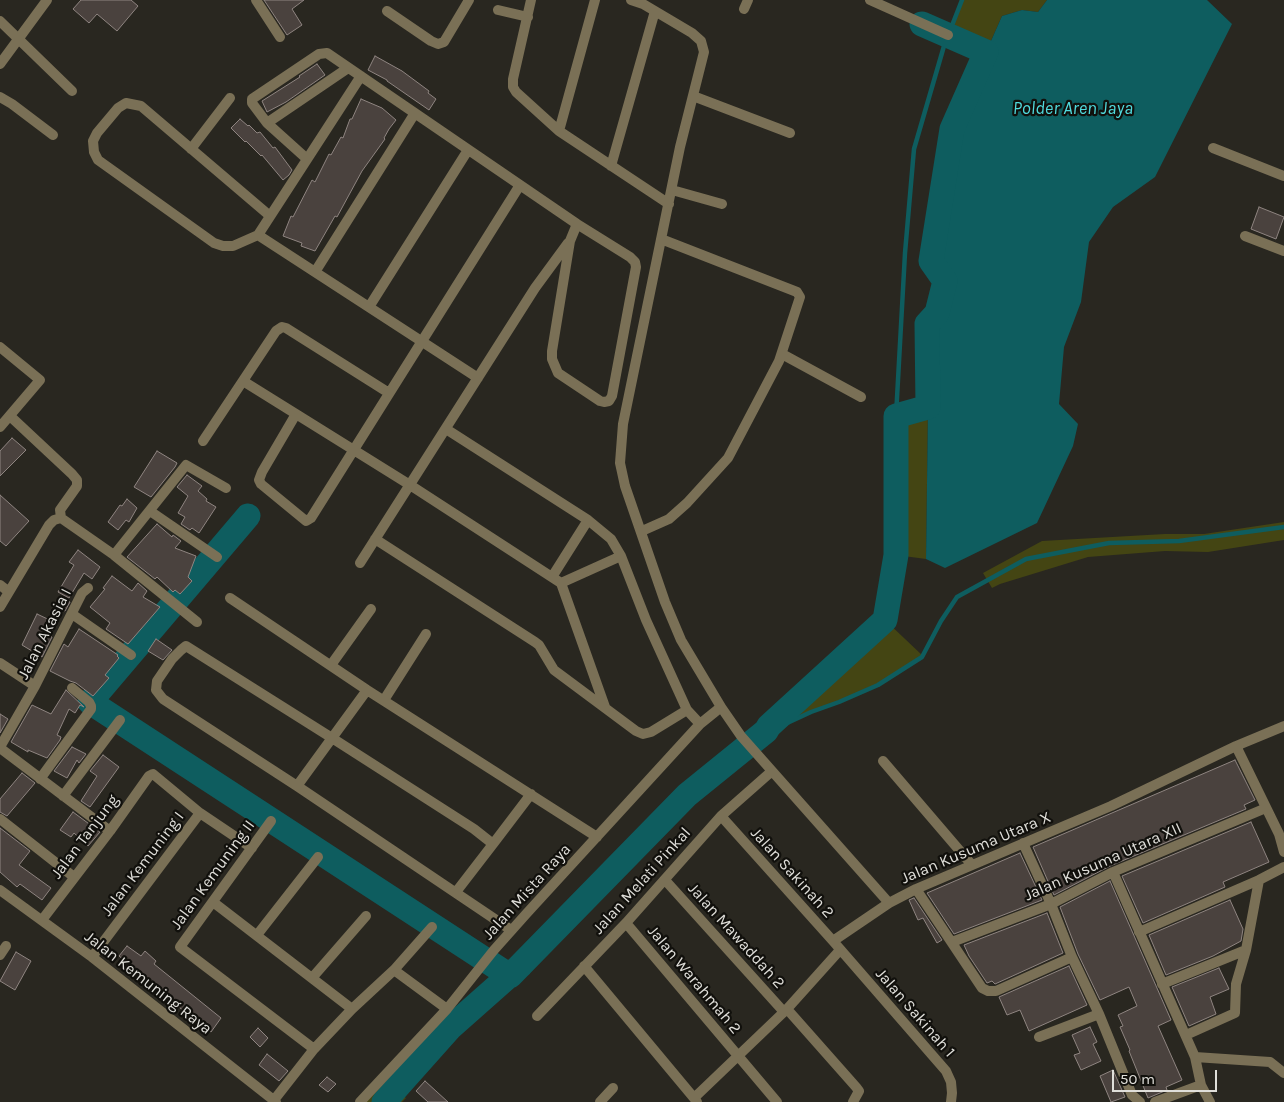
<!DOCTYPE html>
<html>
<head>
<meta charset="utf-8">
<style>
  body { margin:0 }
  #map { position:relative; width:1284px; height:1102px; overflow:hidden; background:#292720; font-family:Karla,sans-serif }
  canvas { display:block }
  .scale { position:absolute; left:1112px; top:1070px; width:105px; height:22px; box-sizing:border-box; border:2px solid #e0dfda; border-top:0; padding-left:6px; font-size:15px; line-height:18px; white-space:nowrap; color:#e0dfda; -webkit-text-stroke:4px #11100c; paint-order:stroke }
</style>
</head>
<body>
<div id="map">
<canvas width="1284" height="1102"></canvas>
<div class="scale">50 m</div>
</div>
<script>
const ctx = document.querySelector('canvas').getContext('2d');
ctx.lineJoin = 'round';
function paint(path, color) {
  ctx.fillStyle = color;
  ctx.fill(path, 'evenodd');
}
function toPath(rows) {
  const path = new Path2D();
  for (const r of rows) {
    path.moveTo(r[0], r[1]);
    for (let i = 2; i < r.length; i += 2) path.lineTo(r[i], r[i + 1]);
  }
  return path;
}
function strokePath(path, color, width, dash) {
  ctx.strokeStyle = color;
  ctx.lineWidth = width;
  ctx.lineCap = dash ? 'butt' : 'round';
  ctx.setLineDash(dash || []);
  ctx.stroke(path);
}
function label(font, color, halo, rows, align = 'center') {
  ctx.font = font + ' Karla,sans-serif';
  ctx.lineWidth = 4.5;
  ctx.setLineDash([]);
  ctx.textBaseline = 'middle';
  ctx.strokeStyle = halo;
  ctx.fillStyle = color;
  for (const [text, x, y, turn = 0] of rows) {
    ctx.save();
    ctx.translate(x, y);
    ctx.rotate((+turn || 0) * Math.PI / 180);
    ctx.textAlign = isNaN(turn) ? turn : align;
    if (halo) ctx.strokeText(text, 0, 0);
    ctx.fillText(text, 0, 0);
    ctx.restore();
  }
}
paint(toPath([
  [962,0,1047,0,1038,12,1022,10,1002,16,986,52,948,35],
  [928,407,926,559,896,555,896,416],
  [1284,522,1284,540,1208,552,1165,551,1088,557,1000,584,992,588,983,573,1042,541,1165,534,1204,534],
  [885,620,923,656,878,685,839,702,811,712,772,730,760,750,743,736,769,726],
  [381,1080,389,1085,406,1098,402,1102,360,1102]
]), '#444513');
paint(toPath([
  [1047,0,1207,0,1232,24,1155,177,1113,207,1089,242,1081,302,1064,347,1059,404,1078,424,1073,446,1037,523,945,568,926,559,928,407,927,324,937,313,945,281,931,261,952,129,1002,16,1022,10,1038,12]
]), '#0e5d5f');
strokePath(toPath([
  [962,0,944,46,914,149,905,253,896,416,896,555,885,620,769,726,766,731,772,730,811,712,839,702,878,685,922,657,941,621,957,597,1026,559,1109,543,1179,541,1284,527]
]), '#0e5d5f', 4.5);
strokePath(toPath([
  [248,516,90,702,510,976,687,795,766,731,769,726,885,620,896,555,896,416,928,407,927,324,937,313,945,281,931,261,952,129,986,52,922,24],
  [384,1102,450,1028,520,966]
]), '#0e5d5f', 25);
const building = toPath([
  [81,0,131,0,138,6,117,31,97,14,89,23,73,9,81,0],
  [264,0,304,0,292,9,302,25,287,35,264,0],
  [375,56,402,71,429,91,428,93,436,99,429,110,387,81,387,80,368,70,375,56],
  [317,64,325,75,286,102,267,112,262,101,300,77,299,76,317,64],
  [361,99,382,108,396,120,389,129,384,138,385,139,362,171,337,217,335,216,315,251,301,246,302,243,283,236,291,216,293,217,312,180,315,182,329,154,331,155,341,137,343,138,350,119,352,119,361,99],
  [240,119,248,126,249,125,257,133,260,132,273,148,275,147,292,170,289,175,283,180,262,155,261,156,246,141,245,142,231,128,240,119],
  [1259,207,1284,217,1276,239,1251,229,1259,207],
  [12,438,26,450,0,476,0,451,12,438],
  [157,451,177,463,175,467,151,497,134,487,157,451],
  [187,475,202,486,198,491,207,499,206,501,216,507,199,533,192,528,190,530,181,524,185,517,178,513,188,496,177,487,187,475],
  [0,495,29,521,6,546,0,541,0,495],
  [127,499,137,508,129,522,126,520,118,530,108,522,120,505,122,506,127,499],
  [157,524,172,537,173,535,181,541,175,548,196,556,188,577,192,581,180,594,175,590,173,592,157,577,155,579,127,557,157,524],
  [78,550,100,567,92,579,84,573,69,598,58,592,74,565,69,562,78,550],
  [112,576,132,591,138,583,147,591,143,597,160,607,128,644,106,629,110,623,90,607,105,589,103,588,112,576],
  [60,597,70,602,65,611,56,607,60,597],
  [37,614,56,623,50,636,52,637,42,657,22,645,37,614],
  [79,629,118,655,117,656,119,658,105,675,109,678,93,696,76,683,70,681,50,671,64,644,68,647,79,629],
  [156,639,172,650,163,660,148,651,156,639],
  [66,690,84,707,80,705,75,713,69,709,57,735,61,737,60,740,47,758,28,750,28,752,11,742,32,705,51,714,66,690],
  [0,714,8,719,0,733,0,714],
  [72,747,86,754,79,763,77,760,67,778,54,771,72,747],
  [103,755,119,767,90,807,81,801,97,776,90,771,103,755],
  [1235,760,1255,800,1244,805,1246,809,1110,866,1054,895,1033,847,1235,760],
  [22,773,35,783,7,816,0,812,0,799,22,773],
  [73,812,100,832,88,846,74,833,71,837,60,830,73,812],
  [1251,822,1269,862,1223,882,1225,887,1143,923,1122,876,1251,822],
  [0,828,30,851,19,865,51,888,42,900,20,884,17,887,0,872,0,828],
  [1020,853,1042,900,954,934,927,893,1020,853],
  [1110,881,1171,1020,1158,1026,1182,1080,1166,1087,1167,1090,1148,1098,1129,1051,1130,1050,1120,1027,1123,1026,1118,1015,1137,1006,1129,987,1100,1000,1078,954,1060,907,1110,881],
  [914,898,942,940,937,943,923,918,918,920,909,900,914,898],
  [1230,900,1243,929,1241,941,1213,956,1166,975,1149,935,1230,900],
  [1047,913,1063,953,995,984,992,981,987,983,969,956,964,945,1047,913],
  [127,946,141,956,145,951,156,961,154,964,221,1018,211,1032,144,980,145,979,131,968,132,966,119,956,127,946],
  [16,952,31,961,15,990,0,981,16,952],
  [1069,966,1087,1005,1029,1031,1020,1010,1007,1015,999,997,1069,966],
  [1219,968,1229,989,1210,997,1216,1014,1189,1026,1172,987,1219,968],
  [1090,1027,1097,1042,1093,1044,1101,1061,1081,1070,1074,1055,1080,1053,1072,1035,1090,1027],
  [258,1028,268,1038,260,1047,250,1037,258,1028],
  [267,1054,288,1071,279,1081,259,1065,267,1054],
  [1113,1070,1125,1097,1111,1102,1100,1076,1113,1070],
  [327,1077,336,1084,328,1092,319,1085,327,1077],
  [425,1081,448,1102,428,1102,416,1091,425,1081]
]);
paint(building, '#4a423e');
strokePath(building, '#8f8581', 1);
strokePath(toPath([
  [256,0,280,37],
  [531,0,513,79,513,87,516,92,559,131,669,204],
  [631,0,643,4,692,33,701,41,704,52,680,147,623,424,620,463,625,486,665,602,681,640,721,707,741,736,889,903],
  [870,0,948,35],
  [744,9,748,0],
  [498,10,528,17],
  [387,11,431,41,438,44,444,42,469,0],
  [0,21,72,91],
  [0,64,47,0],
  [361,76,258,235,478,378],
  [693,96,790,133],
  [0,97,12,104,53,135],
  [267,123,348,68],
  [559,131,595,0],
  [1213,148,1284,176],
  [191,149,230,98],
  [307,159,267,123,252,103,252,99,319,54,327,53,577,224,630,257,635,262,636,267,612,396,609,401,604,402,600,401,558,373,552,359,552,351,570,241,577,224],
  [611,166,655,11],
  [672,190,722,204],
  [258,235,233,246,223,246,214,243,98,160,94,152,93,141,97,133,118,108,126,103,141,106,270,216],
  [1245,236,1284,251],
  [315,272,415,113],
  [369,307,468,150],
  [0,347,40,380,0,427],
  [782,354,861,397],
  [243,381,410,485,561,583,605,707],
  [296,414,262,472,259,480,261,484,306,521,311,518,520,185],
  [10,416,72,474,77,480,77,486,60,510,61,518],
  [446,429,588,520,611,539,621,556,646,620,687,710,700,724],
  [203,441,276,331,282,327,286,328,389,393],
  [150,511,217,557],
  [642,531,669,519,687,503,728,458,779,361,800,297,797,292,661,239],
  [375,539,535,642,539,645,554,670,636,731,643,734,651,732,687,710],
  [114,555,186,465,226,488],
  [360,563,535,288,568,243],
  [552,577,588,520],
  [561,583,621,556],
  [0,585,9,592],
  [230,598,367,690,597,837],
  [0,607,49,525,54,520,61,518,114,555,197,622],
  [72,614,131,655],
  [0,663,35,686],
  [331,665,371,609],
  [384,700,426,634],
  [1236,746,1279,834,1284,852],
  [0,747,35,686,82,593,88,588],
  [0,748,110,831],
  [883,761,972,865],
  [40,779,91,709,91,706,89,702,72,688],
  [297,786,367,690],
  [63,796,120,720],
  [721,816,833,941,946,1071,951,1082,952,1093,951,1102],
  [0,819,74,877],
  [271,821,180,947,314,1049],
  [1023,843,1051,904,1072,957,1099,1014,1132,1095,1140,1102],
  [1113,872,1195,1057,1201,1085,1210,1102],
  [665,880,784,1012],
  [916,889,982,988,988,991,996,991,1072,957],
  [0,890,92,957,276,1102],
  [456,892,493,844],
  [213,902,352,1009],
  [42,920,110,831,149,776,153,774,200,813,252,848],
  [626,923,777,1102],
  [511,930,297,786,163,699,156,690,157,681,172,659,181,650,186,646,332,738,474,829,493,844,531,794],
  [1139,932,1259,880,1284,867],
  [257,935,318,857],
  [833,941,889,903,916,889,1111,806,1236,746,1284,726],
  [952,942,1051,904,1113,872,1266,808],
  [0,955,6,946],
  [92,957,200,813],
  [584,966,694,1098],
  [394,970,447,1009],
  [312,978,366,916],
  [1162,984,1246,950],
  [787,1009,856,1087,859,1091,853,1102],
  [537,1016,626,923,721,816,772,771],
  [1186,1035,1235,1013,1236,984,1246,950,1259,880],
  [1039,1037,1099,1014],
  [1195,1057,1270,1062,1284,1073],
  [274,1100,314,1049,352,1009,394,970,432,927],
  [360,1102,447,1009,494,950,527,913,700,724,721,707],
  [600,1102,613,1088],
  [697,1102,694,1098,787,1009,840,950],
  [1155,1102,1201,1085]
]), '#7a7056', 10);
label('16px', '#e0dfda', '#11100c', [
  ["Jalan Akasia I",45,634,-63],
  ["Jalan Tanjung",85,837,-53],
  ["Jalan Kusuma Utara X",976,848,-23],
  ["Jalan Kusuma Utara XII",1103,862,-24],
  ["Jalan Kemuning I",143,864,-53],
  ["Jalan Sakinah 2",792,873,48],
  ["Jalan Kemuning II",213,875,-54],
  ["Jalan Melati Pinkal",642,881,-48],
  ["Jalan Mista Raya",527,892,-48],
  ["Jalan Mawaddah 2",736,936,48],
  ["Jalan Warahmah 2",694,980,50],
  ["Jalan Kemuning Raya",148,983,38],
  ["Jalan Sakinah 1",915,1013,49]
]);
label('italic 18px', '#51dbde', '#11100c', [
  ["Polder Aren Jaya",1073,109]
]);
</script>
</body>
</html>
